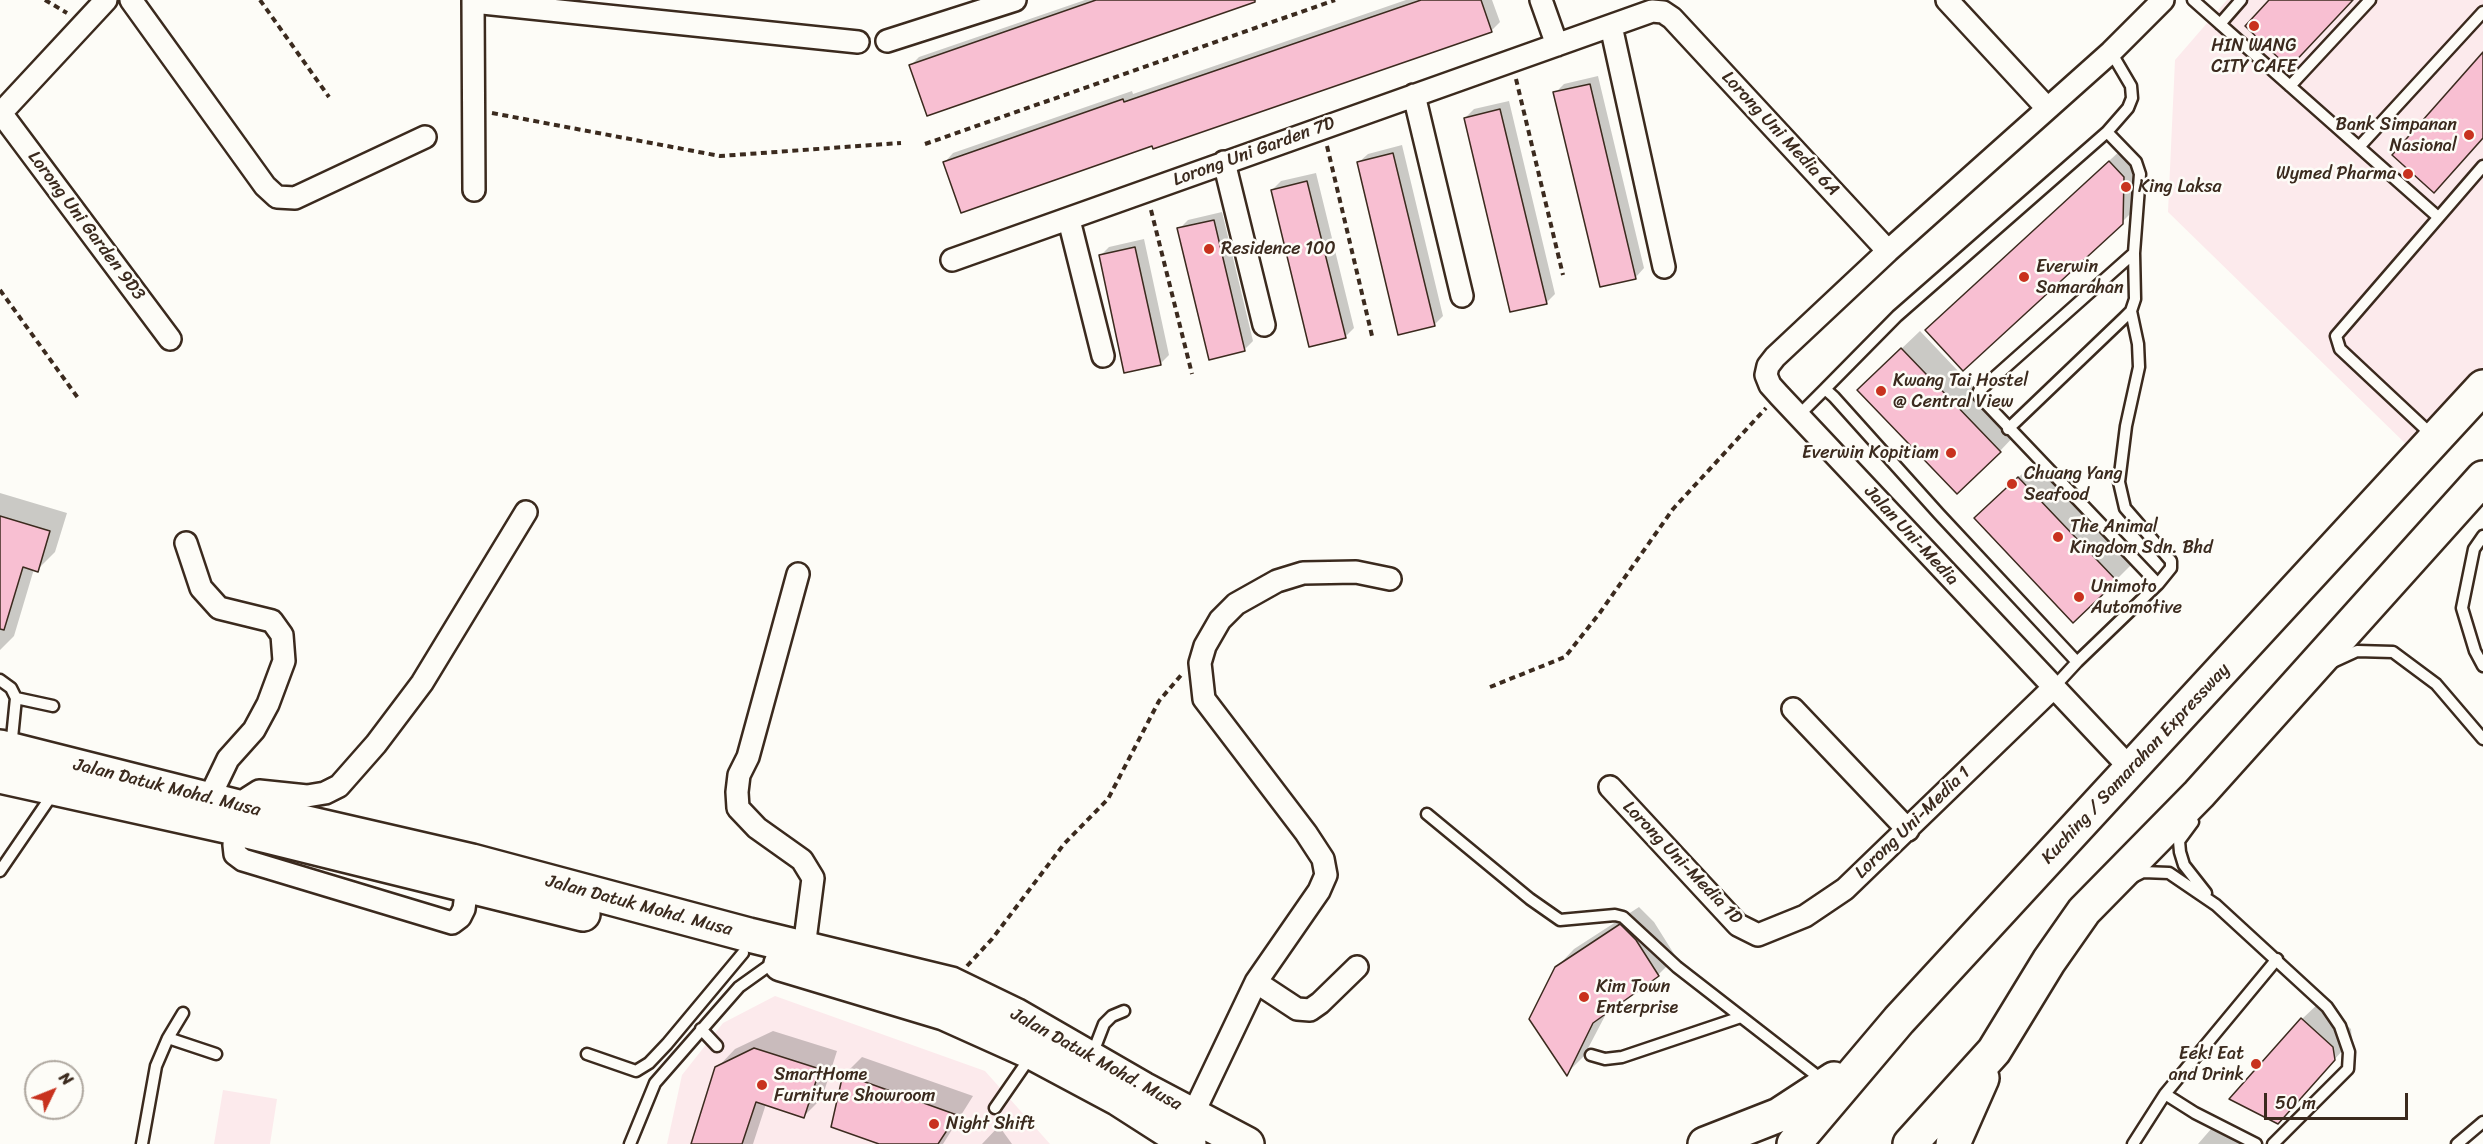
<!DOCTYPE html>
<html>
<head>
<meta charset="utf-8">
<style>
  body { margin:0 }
  #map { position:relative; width:2483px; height:1144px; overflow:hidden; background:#fdfcf7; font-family:Sriracha,sans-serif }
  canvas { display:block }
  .north { position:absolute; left:24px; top:1060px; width:60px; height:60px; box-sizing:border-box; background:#fdfcf7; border:2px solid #afa8a0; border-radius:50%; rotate:47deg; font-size:16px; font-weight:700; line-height:24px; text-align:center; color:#3b2a1e }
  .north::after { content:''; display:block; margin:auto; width:21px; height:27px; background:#c8321e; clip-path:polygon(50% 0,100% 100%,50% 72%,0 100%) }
  .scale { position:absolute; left:2264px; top:1093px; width:144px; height:27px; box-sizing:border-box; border:3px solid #3b2a1e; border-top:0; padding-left:8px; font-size:18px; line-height:21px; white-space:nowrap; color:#3b2a1e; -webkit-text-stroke:4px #fdfcf7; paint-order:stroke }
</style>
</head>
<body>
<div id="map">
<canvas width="2483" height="1144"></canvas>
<div class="north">N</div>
<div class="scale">50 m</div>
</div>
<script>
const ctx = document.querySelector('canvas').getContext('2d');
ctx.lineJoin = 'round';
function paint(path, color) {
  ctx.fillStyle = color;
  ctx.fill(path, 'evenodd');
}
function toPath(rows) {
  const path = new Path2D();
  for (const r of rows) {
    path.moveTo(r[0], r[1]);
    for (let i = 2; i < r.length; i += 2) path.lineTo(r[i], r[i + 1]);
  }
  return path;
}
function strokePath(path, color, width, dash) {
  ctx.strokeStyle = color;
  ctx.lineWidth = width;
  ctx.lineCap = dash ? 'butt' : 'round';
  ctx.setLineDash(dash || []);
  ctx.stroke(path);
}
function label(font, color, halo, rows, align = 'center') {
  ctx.font = font + ' Sriracha,sans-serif';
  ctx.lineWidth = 5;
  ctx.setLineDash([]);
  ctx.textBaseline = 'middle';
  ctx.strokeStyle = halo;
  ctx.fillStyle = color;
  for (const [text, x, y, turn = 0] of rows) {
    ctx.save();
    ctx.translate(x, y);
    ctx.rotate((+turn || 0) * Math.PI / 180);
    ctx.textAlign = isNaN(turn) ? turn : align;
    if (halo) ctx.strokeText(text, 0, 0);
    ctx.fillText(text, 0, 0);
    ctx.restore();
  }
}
paint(toPath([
  [2227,0,2483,0,2483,370,2412,450,2168,212,2175,60],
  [775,996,985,1071,1050,1144,667,1144,682,1075,723,1023],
  [223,1090,277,1099,270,1144,214,1144]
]), '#fceaec');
paint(toPath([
  [1085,0,1257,0,927,114,910,66,919,57],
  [1406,0,1492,0,1500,22,1491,31,1153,144,945,162,953,153,1132,91,1133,94],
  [1598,76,1644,268,1636,277,1601,285,1555,93,1564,84],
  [1509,101,1555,294,1546,303,1465,118,1474,109],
  [1402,145,1443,316,1434,325,1359,162,1368,154],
  [2123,148,2137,163,2136,208,2122,222,1941,316],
  [1316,173,1354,328,1345,337,1272,190,1281,181],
  [1222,212,1253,341,1244,350,1179,229,1188,220],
  [1144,239,1169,355,1160,364,1100,256,1109,247],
  [1920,331,2017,433,2000,451,1877,372],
  [2037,460,2134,562,2116,580,1994,500],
  [0,493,67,513,55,552,37,570,34,569,14,636,0,650],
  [1639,907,1654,922,1676,957,1658,975,1607,1012,1584,1056,1567,1073,1556,968,1574,949],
  [2320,1002,2351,1029,2352,1040,2278,1122,2302,1019],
  [773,1031,837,1051,822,1098,804,1116,766,1104,753,1144,693,1144,717,1068,735,1049],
  [862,1057,973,1096,943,1144,884,1144,844,1075],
  [2218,1121,2258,1144,2198,1144],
  [999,1126,1012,1144,982,1144]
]), '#0003');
const building = toPath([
  [1096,0,1255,0,1255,2,927,116,909,65,1096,0],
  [1421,0,1481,0,1492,32,1153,149,1152,146,961,213,943,162,1123,99,1124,102,1421,0],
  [2269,0,2353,0,2289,68,2245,26,2269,0],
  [2483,52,2483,138,2434,193,2392,155,2483,52],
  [1590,84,1636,279,1600,287,1553,92,1590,84],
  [1500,109,1547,304,1510,312,1464,118,1500,109],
  [1393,153,1435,326,1398,335,1357,162,1393,153],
  [2109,161,2124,177,2123,224,1963,371,1925,330,2109,161],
  [1307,181,1346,338,1309,347,1271,190,1307,181],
  [1214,220,1245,351,1209,360,1177,228,1214,220],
  [1135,247,1161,365,1124,373,1099,255,1135,247],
  [1901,348,2001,452,1957,494,1857,390,1901,348],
  [2018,477,2117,581,2073,623,1974,518,2018,477],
  [0,516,50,531,38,572,23,567,4,630,0,629,0,516],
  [1620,924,1636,940,1659,976,1593,1023,1567,1076,1529,1019,1555,967,1620,924],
  [2301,1018,2333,1047,2335,1060,2278,1124,2229,1099,2301,1018],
  [754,1048,820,1069,804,1118,756,1102,742,1144,691,1144,715,1067,754,1048],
  [843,1074,957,1115,938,1144,879,1144,831,1127,843,1074]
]);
paint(building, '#f8bfd2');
strokePath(building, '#3b2a1e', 1.5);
const lane = toPath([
  [2193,0,2438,217],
  [2220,24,2241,0],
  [2290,86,2370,0],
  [2359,147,2483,12],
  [2131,311,2138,344,2139,367,2126,426,2119,482,2125,508,2171,561,2171,568,2158,584],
  [1825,389,1897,316,2107,132,2128,108,2132,98,2131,86,2111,52],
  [1798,416,1825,389,1834,397,1939,514,2077,662,2053,688],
  [2008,429,2124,318,2131,311,2135,299,2134,253,2140,174,2136,162,2107,132],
  [2434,437,2340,349,2336,336,2483,166],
  [2483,536,2474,549,2462,608,2475,651,2483,666],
  [2077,662,2158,584,1978,395,1979,391,2134,253],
  [2333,662,2357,651,2393,652,2436,684,2483,739],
  [0,680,11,688,16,698,11,748],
  [16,698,53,706],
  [1427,814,1530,899,1560,920,1615,915,1623,917,1677,967,1825,1082],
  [2193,822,2179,841,2180,852,2184,865,2206,893],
  [0,871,54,792],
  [2133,877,2143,872,2169,873,2216,905,2327,1007,2340,1026,2349,1052,2348,1069,2273,1144],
  [701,1029,717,1046],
  [168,1038,216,1054],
  [587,1054,636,1071,649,1063,667,1044,743,953],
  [1092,1055,1104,1024,1112,1016,1124,1011],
  [1591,1055,1605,1059,1622,1057,1741,1017],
  [2165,1094,2195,1113,2256,1144],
  [995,1108,1031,1056],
  [142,1144,156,1066,168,1038,183,1013],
  [630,1144,655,1083,739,987,774,962],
  [2133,1144,2165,1094,2277,959],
  [2457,1144,2483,1122]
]);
const street = toPath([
  [131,0,265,186,277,197,295,198,425,137],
  [473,0,474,190],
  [1541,0,1557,45],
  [1947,0,2047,108],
  [473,2,858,42],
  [1611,26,1664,267],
  [887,41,1015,0],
  [1414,95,1462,296],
  [1,113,170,339],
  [0,114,106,0],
  [1224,162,1264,325],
  [1069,220,1103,356],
  [952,260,1652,11,1663,12,1672,18,1888,251],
  [186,543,201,588,219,608,272,621,282,635,284,661,268,704,254,730,228,759,214,788,212,799],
  [798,574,748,757,739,775,737,792,738,808,757,828,802,860,813,878,804,948],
  [1793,709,1908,830],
  [2131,769,1779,395,1770,385,1766,375,1768,366,1775,357,1888,251,2111,52,2163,0],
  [1610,787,1738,925,1758,935,1805,916,1845,889,2053,688],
  [246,809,248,798,259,791,307,796,325,793,339,786,376,744,422,683,526,512],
  [239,829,234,845,235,854,243,860,452,923,460,917,464,909,467,886],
  [1256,982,1297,1009,1310,1010,1320,1003,1357,967],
  [1193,1114,1256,982,1319,891,1326,875,1323,859,1306,833,1204,699,1200,663,1205,646,1220,620,1236,604,1277,581,1303,573,1356,572,1390,579]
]);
const highway = toPath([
  [0,747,246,809,472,861,749,935,951,984,1015,1015,1143,1089,1247,1144],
  [0,776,239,829,583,914],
  [781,964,944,1013,1033,1053,1119,1099,1189,1144],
  [1705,1144,1779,1115,1834,1079],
  [1794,1144,1899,1020,2483,387],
  [1910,1144,1994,1051,2049,961,2084,911,2199,794,2483,478],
  [1953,1144,1982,1078]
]);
strokePath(lane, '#3b2a1e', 15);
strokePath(street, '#3b2a1e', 26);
strokePath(highway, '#3b2a1e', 38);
strokePath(toPath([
  [45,0,67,13],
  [260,0,329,97],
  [1516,79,1563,275],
  [492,113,720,156,901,143],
  [925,144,1335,0],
  [1327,146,1373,340],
  [1151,210,1192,374],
  [0,290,78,398],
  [1490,687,1565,657,1599,614,1673,509,1766,408],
  [967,966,992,939,1064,844,1108,799,1159,701,1182,674]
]), '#3b2a1e', 4, [6, 4.5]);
strokePath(lane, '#fdfcf7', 10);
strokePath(street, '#fdfcf7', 21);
strokePath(highway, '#fdfcf7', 33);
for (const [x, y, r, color] of [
  [2254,26,6,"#c8321e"],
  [2469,135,6,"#c8321e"],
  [2408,174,6,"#c8321e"],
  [2126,187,6,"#c8321e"],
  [1209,249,6,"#c8321e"],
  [2024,277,6,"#c8321e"],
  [1881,391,6,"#c8321e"],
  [1951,453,6,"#c8321e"],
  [2012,484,6,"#c8321e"],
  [2058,537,6,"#c8321e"],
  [2079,597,6,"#c8321e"],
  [1584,997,6,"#c8321e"],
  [2256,1064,6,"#c8321e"],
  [762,1085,6,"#c8321e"],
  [934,1124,6,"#c8321e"]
]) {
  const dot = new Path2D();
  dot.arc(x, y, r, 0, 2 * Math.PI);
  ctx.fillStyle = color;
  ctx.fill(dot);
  strokePath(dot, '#fdfcf7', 2);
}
label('18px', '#3b2a1e', '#fdfcf7', [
  ["HIN WANG",2254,46,"center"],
  ["CITY CAFE",2254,67,"center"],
  ["Bank Simpanan",2457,125,"right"],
  ["Nasional",2457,146,"right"],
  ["Wymed Pharma",2396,174,"right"],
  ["King Laksa",2138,187],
  ["Residence 100",1221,249],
  ["Everwin",2036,267],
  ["Samarahan",2036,288],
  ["Kwang Tai Hostel",1893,381],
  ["@ Central View",1893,402],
  ["Everwin Kopitiam",1939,453,"right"],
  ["Chuang Yang",2024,474],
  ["Seafood",2024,495],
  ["The Animal",2070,527],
  ["Kingdom Sdn. Bhd",2070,548],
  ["Unimoto",2091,587],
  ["Automotive",2091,608],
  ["Kim Town",1596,987],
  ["Enterprise",1596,1008],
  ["Eek! Eat",2244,1054,"right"],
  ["and Drink",2244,1075,"right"],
  ["SmartHome",774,1075],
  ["Furniture Showroom",774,1096],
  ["Night Shift",946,1124]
], 'left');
label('18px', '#3b2a1e', '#fdfcf7', [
  ["Lorong Uni Media 6A",1780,134,47],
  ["Lorong Uni Garden 7D",1254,152,-20],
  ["Lorong Uni Garden 9D3",86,226,53],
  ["Jalan Uni-Media",1911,536,47],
  ["Kuching / Samarahan Expressway",2136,764,-47],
  ["Jalan Datuk Mohd. Musa",167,788,14],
  ["Lorong Uni-Media 1",1913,823,-44],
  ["Lorong Uni-Media 1D",1682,863,46],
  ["Jalan Datuk Mohd. Musa",639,906,15],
  ["Jalan Datuk Mohd. Musa",1096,1060,29]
]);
</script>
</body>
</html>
